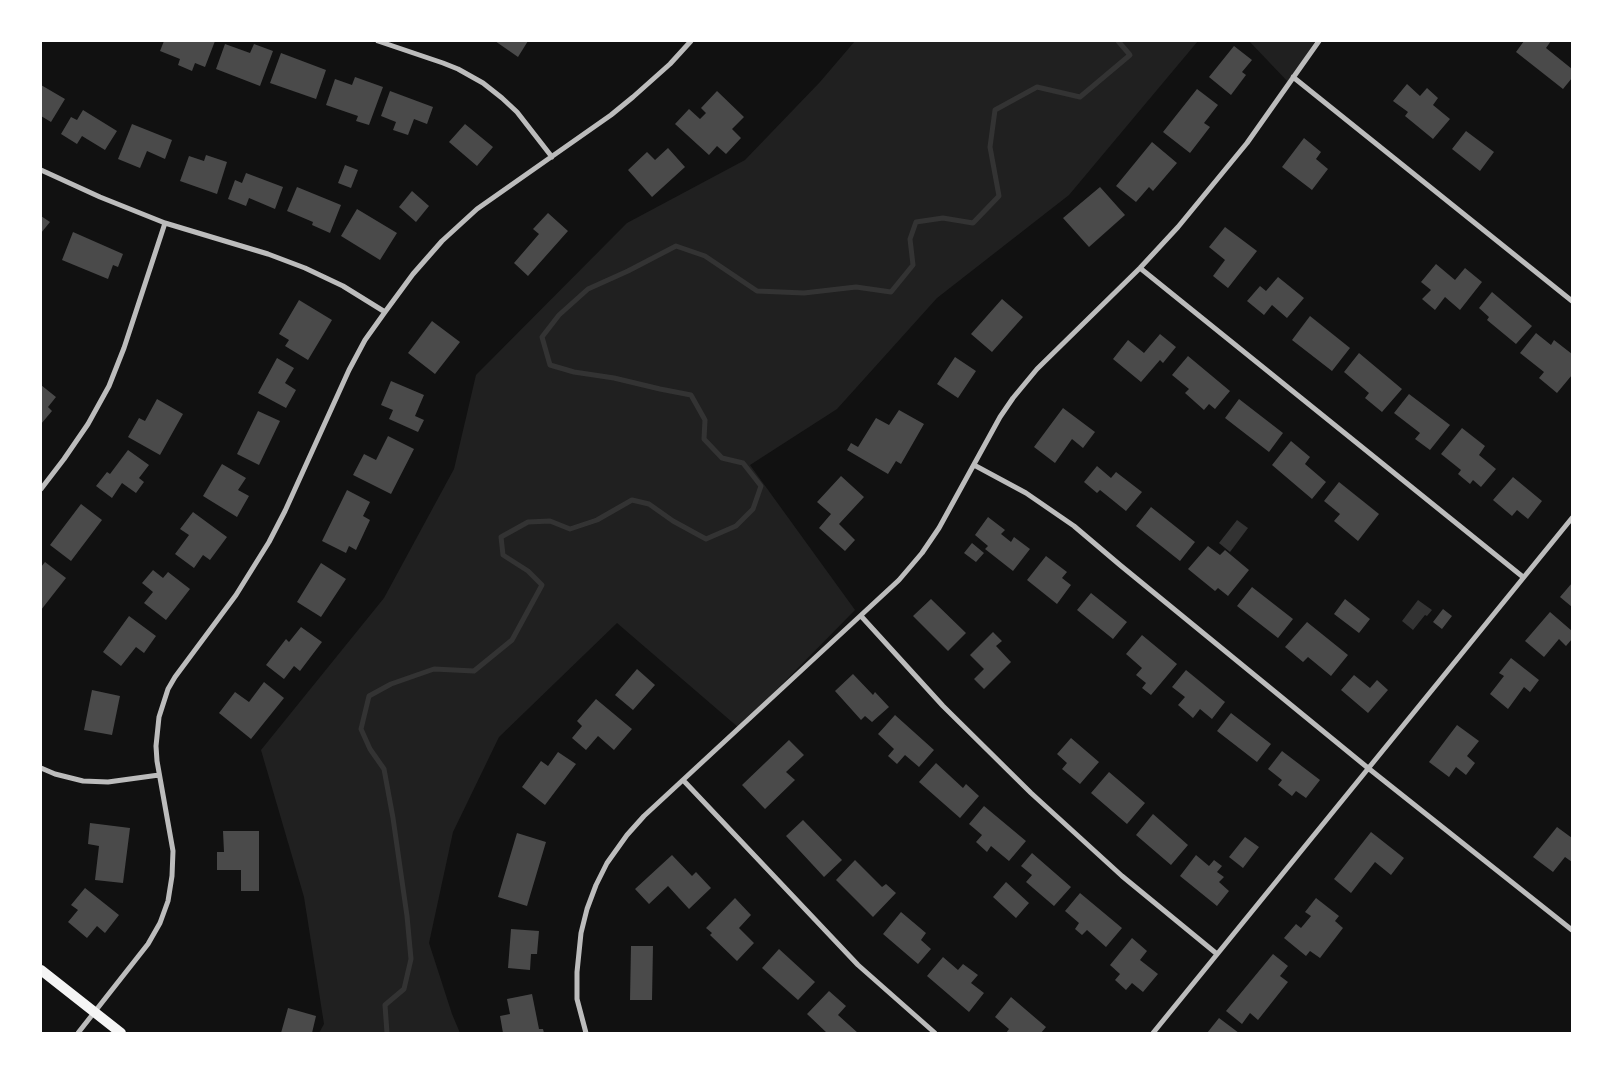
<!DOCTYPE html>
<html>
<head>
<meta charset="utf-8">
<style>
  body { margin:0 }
  #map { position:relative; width:1613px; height:1074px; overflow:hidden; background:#111; font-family:Manrope,sans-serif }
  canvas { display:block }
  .frame { position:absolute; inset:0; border:42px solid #fff; pointer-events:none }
</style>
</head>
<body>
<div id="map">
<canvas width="1613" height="1074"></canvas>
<div class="frame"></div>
</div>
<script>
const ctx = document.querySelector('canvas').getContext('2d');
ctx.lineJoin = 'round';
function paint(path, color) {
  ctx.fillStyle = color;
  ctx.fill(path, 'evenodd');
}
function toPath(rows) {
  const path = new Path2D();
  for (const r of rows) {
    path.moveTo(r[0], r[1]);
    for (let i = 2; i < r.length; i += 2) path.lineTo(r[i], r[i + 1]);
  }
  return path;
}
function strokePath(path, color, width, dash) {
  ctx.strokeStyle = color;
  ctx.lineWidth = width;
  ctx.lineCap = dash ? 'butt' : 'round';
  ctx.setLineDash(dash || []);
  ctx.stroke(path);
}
paint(toPath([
  [855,41,1198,41,1069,195,937,298,837,409,750,465,855,610,739,728,617,623,499,737,453,832,429,943,452,1014,460,1033,319,1033,324,1024,304,897,261,750,384,598,454,469,476,375,627,223,745,160,820,82],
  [1249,41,1315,41,1289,83]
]), '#202020');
paint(toPath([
  [1237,520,1248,528,1230,552,1219,543],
  [1418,600,1432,610,1427,616,1425,615,1413,630,1402,621]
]), '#333');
strokePath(toPath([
  [387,1033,385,1005,404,989,411,959,407,916,393,818,384,769,370,749,361,729,369,696,391,684,434,669,474,671,512,640,542,585,528,571,503,555,501,537,528,522,550,521,570,529,597,520,632,500,649,504,673,521,706,539,736,526,753,509,761,486,743,463,722,458,704,439,705,420,691,395,660,389,614,378,574,372,550,365,542,337,559,315,588,289,628,271,676,246,705,256,757,291,804,293,856,287,891,292,913,265,910,239,916,222,943,218,973,223,999,196,990,147,995,110,1037,87,1080,97,1130,55,1118,41]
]), '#333', 5);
paint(toPath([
  [164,41,215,41,205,67,195,63,192,71,178,65,180,59,160,51],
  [495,41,528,41,518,57],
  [1524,41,1551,41,1546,48,1572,69,1572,78,1563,89,1516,52],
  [225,44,250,53,254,44,273,51,260,86,216,69],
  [1234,46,1252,60,1242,72,1246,75,1231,95,1209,77],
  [281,53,326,70,316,99,270,83],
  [355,77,383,87,369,125,356,121,358,116,326,105,335,79,352,85],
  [1407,84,1420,96,1427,88,1438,98,1433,105,1450,119,1433,139,1405,116,1408,112,1393,101],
  [41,85,65,99,51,122,41,116],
  [1197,89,1218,105,1204,123,1210,127,1190,153,1163,132],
  [390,91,433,107,427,124,414,119,408,135,393,130,396,122,381,116],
  [717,91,744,117,732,129,741,138,726,154,717,146,709,155,675,124,689,109,700,119,706,113,701,108],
  [83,110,117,131,105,150,82,136,77,144,61,134,71,117,77,120],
  [132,124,172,140,165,159,147,151,140,168,118,159],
  [465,124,493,147,477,166,449,142],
  [1466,131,1494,152,1480,171,1452,149],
  [1304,138,1321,152,1316,159,1328,169,1312,190,1282,167],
  [1152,142,1177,163,1153,191,1149,187,1136,202,1116,186],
  [668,148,685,167,652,197,628,170,647,152,655,160],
  [206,155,227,162,217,194,180,181,189,156,204,161],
  [345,165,358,170,351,188,338,183],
  [246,173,283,187,275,209,249,198,246,206,228,199,235,180,242,183],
  [297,187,341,205,330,233,312,225,313,222,287,211],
  [1100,187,1125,215,1089,247,1063,218],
  [412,191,429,206,416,222,399,207],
  [357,209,397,233,380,260,341,236],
  [548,213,568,231,528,276,514,263,539,234,533,229],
  [41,216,50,222,41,233],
  [1225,227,1257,251,1228,288,1213,276,1225,260,1209,247],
  [73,232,123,254,118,267,113,265,108,279,62,260],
  [1436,264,1455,280,1465,268,1482,282,1460,310,1445,297,1435,310,1422,299,1431,290,1421,282],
  [1278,277,1304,298,1287,318,1272,305,1264,315,1247,301,1260,286,1266,291],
  [1492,292,1532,326,1516,344,1487,320,1489,317,1479,308],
  [1002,299,1023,317,992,352,971,334],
  [299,300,332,320,308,360,285,346,289,340,279,334],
  [1310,316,1350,348,1332,371,1292,340],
  [432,321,460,342,435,374,408,353],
  [1536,333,1551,345,1554,340,1572,354,1572,375,1557,393,1539,378,1544,372,1520,353],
  [1160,334,1176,347,1163,363,1160,360,1141,382,1113,359,1128,340,1144,353],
  [1359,353,1402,389,1382,412,1365,398,1369,393,1344,372],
  [1188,356,1230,391,1215,409,1209,404,1204,410,1185,393,1189,389,1172,375],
  [955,357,976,371,958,398,937,384],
  [277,358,294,368,285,383,296,390,286,408,258,393],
  [391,381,424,395,415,416,424,420,418,432,389,419,393,410,381,405],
  [41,385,56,397,48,407,52,411,41,424],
  [1409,394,1450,425,1430,450,1415,439,1420,433,1394,413],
  [157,399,183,414,160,455,128,437,139,418,145,421],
  [1239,399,1283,433,1269,452,1225,418],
  [1063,408,1095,432,1083,448,1072,439,1055,463,1034,447],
  [899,410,924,424,901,464,896,461,888,474,847,450,851,443,858,447,876,418,889,425],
  [258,411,280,421,259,465,237,454],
  [1462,428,1485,446,1479,455,1496,469,1481,487,1473,480,1470,484,1458,474,1461,470,1441,454],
  [388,436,414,449,391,494,353,475,364,454,376,460],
  [1291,441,1310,457,1305,464,1326,482,1312,499,1272,465],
  [128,450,149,465,139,478,144,482,136,493,122,483,112,498,96,486,107,472,110,474],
  [222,464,246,478,238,490,249,496,237,517,203,496],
  [1097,466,1111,478,1116,472,1142,492,1126,511,1100,490,1097,493,1084,482],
  [841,476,864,497,839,524,855,540,845,551,819,528,831,514,817,502],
  [1513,477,1542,501,1528,519,1517,510,1512,516,1493,500],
  [1339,482,1379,514,1358,541,1334,521,1340,514,1324,501],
  [347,490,370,502,363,516,370,520,356,550,349,546,346,553,322,541],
  [81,504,102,520,71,561,50,545],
  [1151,507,1195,542,1180,561,1136,526],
  [193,512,227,537,210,560,203,555,194,568,175,554,189,535,180,529],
  [988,517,1005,530,1001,534,1011,542,1014,537,1030,549,1013,571,985,549,988,546,975,535],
  [972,543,984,553,976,562,964,553],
  [1208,546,1220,555,1225,550,1249,570,1228,596,1218,588,1215,591,1188,569],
  [1046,556,1067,572,1062,578,1071,585,1057,604,1027,580],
  [45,562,66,578,41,610,41,567],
  [321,563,346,579,321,617,297,602],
  [153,570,163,578,168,572,190,589,166,620,144,603,153,592,142,583],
  [1572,583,1572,607,1560,597],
  [1252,587,1293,619,1278,638,1237,606],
  [1091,593,1127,622,1113,639,1077,610],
  [931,599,966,633,948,651,913,616],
  [1345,599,1370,619,1359,633,1334,614],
  [1443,609,1452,616,1442,629,1433,622],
  [1550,612,1572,631,1572,639,1566,646,1559,639,1544,657,1525,641],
  [129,616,156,636,144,653,136,647,121,666,103,652],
  [1307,622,1348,655,1331,676,1308,657,1303,662,1285,647],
  [301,627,322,642,300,671,294,666,284,679,266,665,286,639,289,642],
  [993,632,1002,641,996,646,1011,662,984,689,974,679,984,669,970,655],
  [1142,635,1177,664,1151,695,1142,688,1146,683,1136,675,1142,668,1126,654],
  [1511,658,1539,680,1530,692,1524,687,1508,709,1490,694,1504,676,1499,673],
  [637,669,655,685,633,710,615,695],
  [1186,670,1225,702,1212,719,1200,709,1193,718,1178,705,1185,697,1172,687],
  [853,674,873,695,875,692,889,707,872,722,865,716,861,720,835,691],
  [1354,675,1370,688,1377,680,1388,690,1368,713,1341,690],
  [264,682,284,698,251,739,219,713,235,692,249,702],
  [92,690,120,696,112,735,84,730],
  [596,699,632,729,614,750,598,736,586,750,572,738,582,726,577,721],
  [1231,713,1271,744,1257,762,1217,731],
  [895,715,934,750,919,767,905,755,897,764,888,756,894,749,878,734],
  [1457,725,1479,741,1467,756,1475,763,1466,775,1456,767,1449,777,1429,762],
  [1071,738,1099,762,1080,784,1062,769,1067,763,1057,754],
  [789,740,804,755,786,772,795,780,765,809,742,785],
  [1282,751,1320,780,1306,798,1296,791,1292,796,1278,785,1282,780,1268,769],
  [558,752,576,764,545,805,522,787,541,761,548,766],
  [936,763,963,788,966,784,979,796,960,818,919,782],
  [1109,772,1145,803,1127,824,1091,793],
  [984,806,1026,841,1009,861,991,846,987,852,976,842,982,835,969,824],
  [1153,814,1188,845,1171,865,1136,835],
  [803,820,842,860,824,877,786,836],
  [90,823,130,828,123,883,95,880,99,846,88,844],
  [1557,827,1572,838,1572,862,1565,857,1553,872,1533,857],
  [223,831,259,831,259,891,241,891,241,870,217,870,217,852,224,852],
  [1371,832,1404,858,1391,875,1375,862,1351,893,1334,879],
  [517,833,546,842,527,906,498,897],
  [1245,837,1259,847,1243,868,1229,857],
  [1032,853,1071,887,1054,906,1026,882,1032,875,1021,866],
  [672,855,692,876,696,872,711,888,689,909,668,886,649,904,635,889],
  [1196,855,1209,866,1214,860,1222,866,1217,872,1224,877,1219,882,1229,891,1217,906,1180,876],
  [855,860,882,887,886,884,896,893,873,917,836,880],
  [1006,882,1029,903,1016,918,993,897],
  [85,888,119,915,105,933,97,926,87,938,68,922,78,910,71,905],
  [1080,893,1122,928,1106,947,1087,930,1082,935,1075,929,1079,923,1065,911],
  [735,898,751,915,739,928,754,943,737,961,710,935,712,933,706,928],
  [1316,898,1339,916,1335,921,1343,928,1320,958,1310,951,1306,956,1284,938,1296,924,1301,928,1311,916,1305,912],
  [901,912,926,933,921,940,931,949,918,964,883,934],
  [511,929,539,931,537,954,531,954,530,970,508,968],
  [1132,938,1147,951,1140,960,1158,974,1143,992,1132,983,1126,990,1115,980,1120,974,1110,965],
  [631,946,653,946,652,1000,630,1000],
  [779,949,815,982,798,1000,762,968],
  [1273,954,1288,966,1280,976,1288,982,1258,1020,1250,1013,1242,1024,1226,1011],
  [943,957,958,970,963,964,978,975,971,983,984,993,969,1012,927,976],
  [829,991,846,1006,838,1015,858,1033,827,1033,807,1014],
  [532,994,539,1029,543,1029,544,1033,503,1033,500,1016,510,1014,507,999],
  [1011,997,1046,1027,1041,1033,1006,1033,1009,1029,995,1017],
  [288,1008,316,1016,312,1033,281,1033],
  [1219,1018,1239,1033,1207,1033]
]), '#4a4a4a');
strokePath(toPath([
  [378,41,443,63,458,69,483,83,502,98,517,112,552,157],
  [1293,77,1572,301],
  [41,170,100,197,165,223,268,254,305,268,343,286,385,312],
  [1140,268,1523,577],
  [974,465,1026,493,1074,526,1120,565,1368,768,1572,930],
  [41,489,64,459,88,424,109,386,124,348,165,223],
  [861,616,943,706,1031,793,1122,876,1217,954],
  [41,768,55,774,83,781,108,782,159,775],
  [683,780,858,965,935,1033],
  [78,1033,148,944,160,923,168,901,172,876,173,851,157,761,156,746,159,717,168,689,175,677,236,595,269,542,285,511,349,370,365,340,385,312,413,274,442,241,477,209,611,115,633,97,670,64,691,41],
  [586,1033,577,999,577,972,581,933,587,909,596,885,607,863,627,835,644,816,899,580,922,553,939,528,1000,417,1013,398,1037,369,1140,268,1178,227,1247,143,1319,41],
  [1153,1033,1572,518]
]), '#bcbcbc', 5);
strokePath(toPath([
  [41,970,121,1033]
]), '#f5f5f5', 10);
</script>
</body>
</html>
